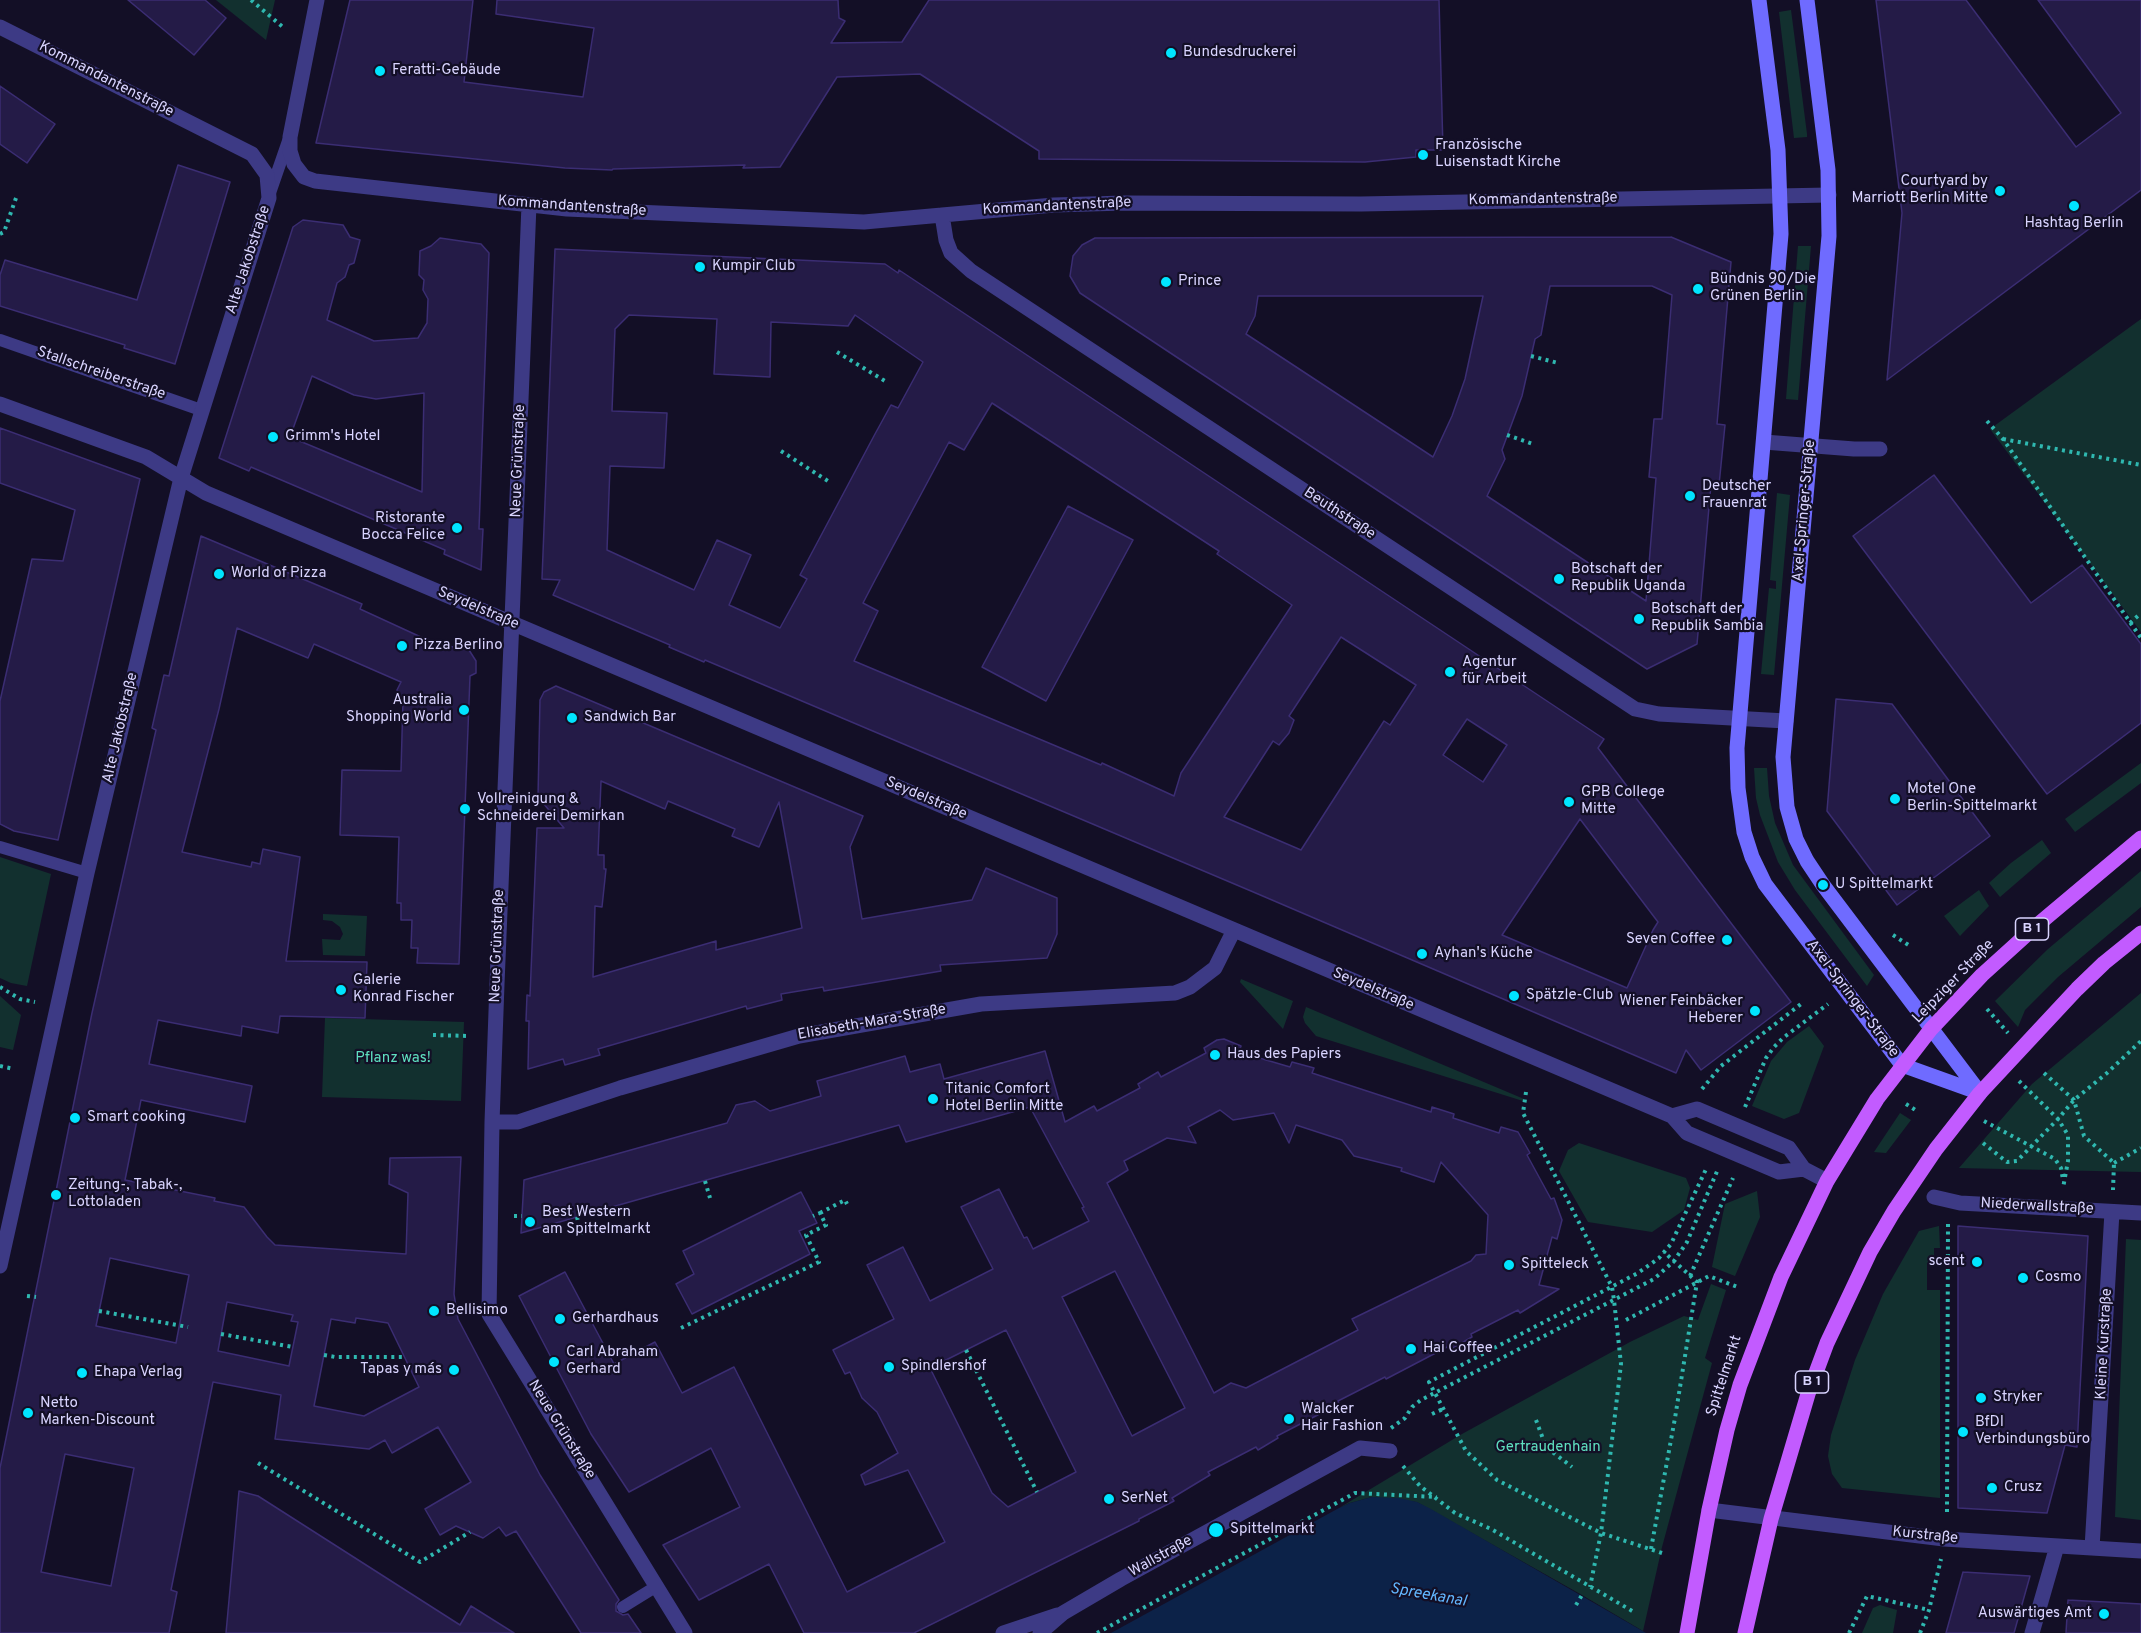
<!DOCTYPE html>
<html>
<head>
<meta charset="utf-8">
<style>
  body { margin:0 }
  canvas { display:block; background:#130f26 }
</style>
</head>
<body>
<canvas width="2141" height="1633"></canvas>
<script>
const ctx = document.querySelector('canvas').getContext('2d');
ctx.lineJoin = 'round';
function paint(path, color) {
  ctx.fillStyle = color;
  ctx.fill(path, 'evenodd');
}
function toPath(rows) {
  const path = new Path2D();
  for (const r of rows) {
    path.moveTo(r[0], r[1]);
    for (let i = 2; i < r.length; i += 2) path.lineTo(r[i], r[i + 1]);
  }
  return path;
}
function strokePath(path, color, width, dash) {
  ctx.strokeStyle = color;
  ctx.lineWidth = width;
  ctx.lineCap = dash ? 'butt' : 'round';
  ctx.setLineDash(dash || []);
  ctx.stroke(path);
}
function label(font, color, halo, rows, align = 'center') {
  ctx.font = font + ' Overpass,sans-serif';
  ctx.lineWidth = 4.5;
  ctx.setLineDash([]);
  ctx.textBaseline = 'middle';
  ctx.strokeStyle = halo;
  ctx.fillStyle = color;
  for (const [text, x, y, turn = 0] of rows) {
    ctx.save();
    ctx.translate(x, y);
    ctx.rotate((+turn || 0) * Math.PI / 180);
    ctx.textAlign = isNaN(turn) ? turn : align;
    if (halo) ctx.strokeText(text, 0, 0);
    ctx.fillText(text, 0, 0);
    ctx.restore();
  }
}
paint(toPath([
  [216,0,275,0,266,40],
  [1791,10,1807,134,1807,137,1794,138,1779,12],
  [1798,246,1811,246,1798,400,1786,399],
  [2141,319,2141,632,1990,429],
  [1777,493,1790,495,1774,675,1761,674,1769,588,1776,589,1776,581,1770,580],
  [2141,763,2141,783,2075,832,2065,819],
  [1754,768,1767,768,1769,796,1775,823,1793,865,1874,975,1867,986,1795,890,1778,862,1760,815,1756,798],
  [2042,840,2051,853,2000,897,1989,883,2011,863],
  [0,857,51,874,27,986,11,983,0,978],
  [2141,871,2141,907,2058,977,2025,1010,2018,1027,1995,1001,2048,949],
  [1979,890,1989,906,1960,936,1944,916],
  [323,914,367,916,365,956,323,955,322,939,340,940,343,934,340,927,332,921,323,920],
  [1241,979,1293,1001,1283,1029,1240,982],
  [2141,993,2141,1172,1959,1168,2032,1084],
  [0,996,21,1015,13,1050,0,1047],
  [1306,1007,1524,1099,1523,1101,1316,1036,1305,1023,1303,1017],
  [325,1018,464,1022,461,1101,322,1097],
  [1809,1026,1824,1046,1799,1113,1784,1119,1752,1106,1771,1061,1787,1042],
  [1900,1113,1911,1120,1886,1153,1874,1152],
  [1579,1143,1686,1178,1690,1188,1684,1210,1652,1232,1588,1222,1559,1171,1568,1150],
  [1757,1191,1760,1217,1735,1276,1712,1267,1725,1204],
  [1939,1226,1940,1248,1934,1248,1934,1263,1927,1264,1927,1290,1940,1290,1940,1498,1842,1488,1832,1474,1828,1456,1831,1435,1855,1360,1883,1294,1919,1231],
  [2126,1239,2141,1240,2141,1520,2115,1517],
  [1711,1284,1726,1290,1705,1358,1712,1363,1662,1547,1643,1631,1582,1595,1417,1502,1372,1497,1350,1503,1339,1508,1462,1434,1630,1342,1684,1316,1698,1320],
  [1880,1605,1897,1610,1893,1633,1862,1633,1873,1608]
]), '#12302f');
paint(toPath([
  [1372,1497,1399,1498,1417,1502,1431,1509,1646,1633,1111,1633,1339,1508,1350,1503]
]), '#0c2248');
const building = toPath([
  [128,0,205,0,226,18,194,55,128,0],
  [350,0,473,0,464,82,583,97,594,28,496,14,497,0,838,0,839,18,845,21,831,43,902,42,929,0,1439,0,1443,150,1416,150,1416,157,1365,162,1039,159,1039,151,920,74,837,77,780,167,743,168,745,165,613,169,612,170,565,168,316,143,350,0],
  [1876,0,1966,0,2076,147,2121,113,2038,0,2141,0,2141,190,1887,380,1902,213,1876,0],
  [0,86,55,124,27,163,0,144,0,86],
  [178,165,230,182,175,364,124,348,125,345,0,306,0,275,5,260,137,300,178,165],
  [303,220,343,225,350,237,360,240,354,263,349,265,345,277,337,283,327,320,374,341,418,338,427,323,428,299,423,290,424,280,419,275,420,251,431,246,440,238,481,244,489,253,479,529,483,529,481,570,444,554,445,550,251,467,249,471,219,458,293,227,303,220],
  [312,376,354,395,376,399,424,393,422,492,290,437,312,376],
  [1671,237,1731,262,1717,424,1725,425,1719,485,1711,484,1697,644,1647,669,1080,293,1070,276,1073,256,1082,245,1095,238,1671,237],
  [1550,286,1652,286,1672,295,1662,419,1654,419,1649,477,1656,478,1646,601,1487,496,1505,459,1502,450,1522,396,1535,339,1541,335,1550,286],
  [1258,296,1483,296,1465,379,1452,416,1433,457,1246,334,1255,316,1258,296],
  [555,249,885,264,898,273,899,270,1604,739,1598,748,1791,1002,1701,1070,1686,1050,1676,1073,1251,891,705,660,704,662,669,647,670,645,553,595,560,580,542,579,555,249],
  [629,315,717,319,714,374,770,377,771,322,848,326,855,315,923,362,898,408,891,405,875,434,800,575,807,579,780,628,729,605,751,555,717,540,694,590,607,550,610,466,664,468,667,413,612,411,615,329,629,315],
  [992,403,1219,551,1217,554,1292,605,1181,773,1174,796,1102,763,1101,765,854,661,878,611,863,603,875,580,949,442,964,450,992,403],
  [1341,637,1416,685,1390,725,1384,721,1301,850,1224,817,1273,741,1279,745,1289,733,1294,720,1289,716,1341,637],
  [1467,719,1507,745,1483,782,1443,755,1467,719],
  [1580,819,1658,922,1653,930,1627,988,1502,935,1580,819],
  [0,428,140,479,58,840,14,831,0,824,0,701,32,559,63,561,75,510,0,483,0,428],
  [1934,475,2031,603,2082,565,2141,644,2141,723,2047,794,1853,536,1934,475],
  [1068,506,1133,540,1046,701,982,667,1068,506],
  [201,536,362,604,360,609,423,638,453,647,457,645,469,650,476,661,476,673,470,676,459,964,417,963,418,948,411,948,412,920,401,920,401,903,397,903,399,837,340,835,342,770,401,771,403,700,397,690,401,682,314,644,308,658,237,628,219,709,182,852,251,867,252,862,260,864,263,849,300,857,286,961,367,962,365,1018,280,1016,278,1033,242,1026,241,1036,158,1020,149,1064,252,1086,245,1122,141,1100,125,1180,215,1198,214,1201,244,1207,267,1237,275,1245,406,1254,408,1193,389,1184,390,1158,461,1157,454,1294,458,1319,540,1475,619,1600,616,1604,616,1611,623,1615,628,1614,641,1633,581,1633,516,1531,506,1536,499,1527,483,1538,456,1526,440,1535,425,1509,471,1482,438,1427,392,1453,385,1440,369,1449,275,1439,281,1395,213,1382,171,1590,177,1592,169,1633,0,1633,0,1468,92,1013,156,730,152,728,164,675,169,676,201,536],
  [110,1258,189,1275,176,1343,96,1326,110,1258],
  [227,1302,293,1315,291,1321,298,1322,289,1366,218,1351,227,1302],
  [356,1318,388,1323,419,1387,364,1416,314,1406,331,1319,355,1323,356,1318],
  [65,1454,134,1468,111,1586,41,1572,65,1454],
  [556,686,863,816,850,847,862,919,972,900,986,868,1057,898,1057,934,1047,958,940,965,941,971,824,991,823,987,781,994,782,1000,747,1009,746,1006,598,1049,600,1055,565,1065,563,1059,528,1069,529,1021,526,1021,527,995,530,996,537,828,564,828,538,797,540,700,544,692,556,686],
  [601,781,665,809,668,801,735,829,732,836,759,847,779,802,802,928,716,950,716,941,593,977,595,906,602,907,606,869,604,869,604,855,598,855,601,781],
  [1836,699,1892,704,1990,836,1897,905,1827,811,1836,699],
  [1224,1039,1241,1046,1239,1052,1290,1067,1292,1062,1314,1068,1312,1073,1431,1112,1432,1107,1454,1114,1453,1118,1499,1133,1501,1127,1518,1132,1530,1153,1527,1155,1551,1199,1554,1198,1562,1220,1557,1239,1552,1237,1539,1285,1559,1289,1520,1313,1518,1310,1471,1334,1472,1337,1453,1348,1451,1345,1386,1379,1385,1377,1338,1401,1339,1404,1277,1436,1278,1438,1258,1450,1256,1447,1208,1472,1210,1475,1172,1498,1174,1501,1139,1519,1139,1521,914,1633,804,1633,769,1564,699,1600,663,1545,740,1507,711,1448,629,1492,591,1434,519,1296,565,1272,614,1364,655,1342,682,1393,734,1367,847,1592,945,1542,908,1470,865,1485,861,1475,898,1453,877,1412,862,1398,850,1372,845,1374,833,1350,894,1319,867,1265,903,1247,930,1301,993,1269,961,1207,999,1189,1024,1238,1027,1237,1033,1249,1089,1221,1082,1208,1084,1207,1030,1107,906,1142,899,1125,521,1233,524,1180,727,1123,736,1105,755,1101,770,1111,821,1096,817,1081,905,1056,910,1072,940,1064,944,1079,1045,1051,1065,1122,1094,1106,1097,1111,1140,1088,1138,1084,1158,1072,1161,1077,1206,1053,1204,1048,1217,1040,1224,1039],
  [1220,1110,1233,1120,1274,1113,1289,1143,1296,1125,1342,1140,1354,1156,1402,1168,1401,1171,1434,1182,1441,1162,1488,1215,1486,1254,1476,1255,1471,1261,1352,1319,1358,1330,1246,1388,1231,1383,1214,1393,1107,1183,1128,1170,1124,1161,1167,1138,1196,1143,1188,1127,1220,1110],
  [1115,1271,1185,1408,1132,1436,1062,1297,1115,1271],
  [1006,1330,1076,1472,1008,1507,992,1493,930,1368,1006,1330],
  [801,1192,817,1223,799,1231,810,1254,692,1314,676,1284,694,1274,683,1251,801,1192],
  [1958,1226,2088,1236,2077,1447,2065,1445,2047,1513,1958,1508,1958,1226],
  [239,1491,258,1496,460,1625,471,1606,514,1633,226,1633,239,1491],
  [1963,1572,2030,1576,2014,1633,1946,1633,1963,1572],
  [2068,1600,2141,1604,2141,1633,2066,1633,2068,1600]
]);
paint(building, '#241b47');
strokePath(building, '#3b2d73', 1.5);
strokePath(toPath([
  [251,0,284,28],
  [0,234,4,232,16,198],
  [837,352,885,381],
  [1531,356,1558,363],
  [1987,421,2003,439,2141,638],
  [1507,435,1533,444],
  [2003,439,2141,465],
  [781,451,831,483],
  [2130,623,2141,613],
  [1893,935,1910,946],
  [0,987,20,999,35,1002],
  [1987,1009,2008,1033],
  [433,1035,470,1036],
  [0,1066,14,1069],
  [2044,1073,2074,1100,2084,1136,2114,1163,2113,1190],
  [2019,1081,2058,1119,2068,1135,2068,1161,2063,1188],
  [1702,1089,1721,1066,1801,1004],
  [1526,1092,1523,1113,1612,1287,1614,1300,1621,1364,1601,1533,1590,1587],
  [1906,1104,1917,1111],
  [1745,1107,1766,1058,1774,1047,1783,1038,1828,1004],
  [1984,1121,2055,1159,2061,1168,2063,1180],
  [1983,1143,2007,1162,2017,1161,2058,1119,2074,1100,2107,1073,2141,1041],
  [2114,1163,2141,1148],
  [705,1181,710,1198],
  [820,1213,845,1200,847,1204],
  [514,1216,522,1216],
  [577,1217,581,1235],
  [1690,1276,1733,1178],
  [27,1296,36,1297],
  [99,1311,188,1327],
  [1626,1320,1709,1276,1740,1288],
  [681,1328,819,1262,806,1235,826,1225,820,1213,813,1216],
  [221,1334,293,1347],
  [966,1350,1037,1492],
  [324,1355,335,1357,405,1357],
  [1432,1414,1443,1409],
  [1536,1420,1546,1447,1572,1467],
  [1391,1428,1405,1418,1412,1407,1421,1400,1654,1279,1674,1261,1687,1242,1718,1169],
  [258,1463,420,1562,470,1532],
  [1403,1466,1420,1486,1455,1513,1491,1529,1634,1612],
  [1947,1512,1948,1222],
  [1651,1549,1675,1418,1697,1282,1664,1252],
  [1662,1553,1601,1533,1497,1480,1466,1451,1429,1382,1638,1273,1659,1258,1671,1244,1707,1167],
  [1576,1605,1582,1595],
  [1097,1633,1355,1493,1437,1497],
  [1849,1633,1867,1596,1929,1610],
  [1920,1633,1929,1610,1941,1559]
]), '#2fb8b0', 4, [3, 4.5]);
strokePath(toPath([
  [270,193,288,141],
  [0,340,201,410],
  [0,847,87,873],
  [623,1607,657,1586]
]), '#3d3a85', 12);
strokePath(toPath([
  [317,0,290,137,290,151,294,164,304,177,315,181,567,209,864,222,1054,205,1125,203,1361,204,1829,195],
  [0,27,252,154,267,175,269,198,181,478,87,873,0,1266],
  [529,205,497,984,492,1122,489,1314,685,1633],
  [942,215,946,240,951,253,971,271,1635,709,1659,714,1786,721],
  [0,404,146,457,206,493,1672,1116,1687,1133,1779,1172,1804,1169],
  [1764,442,1854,449,1880,449],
  [1672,1116,1697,1109,1789,1148,1804,1169,1827,1181],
  [492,1122,518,1122,620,1088,799,1036,981,1004,1175,993,1190,987,1215,968,1234,930],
  [1934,1197,1960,1203,2141,1213],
  [1709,1510,1944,1539,2141,1551],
  [2092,1548,2112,1212],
  [1003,1633,1057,1615],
  [1040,1633,1063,1613,1121,1579,1360,1448,1390,1451],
  [2032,1633,2057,1546]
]), '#3d3a85', 15);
strokePath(toPath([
  [1759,0,1778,150,1781,234,1737,748,1738,788,1744,832,1752,857,1765,884,1902,1065,1980,1093],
  [1807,0,1828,170,1829,236,1783,757,1787,807,1796,839,1807,861,1823,885,1980,1093]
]), '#6f6bff', 15);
strokePath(toPath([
  [1687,1633,1709,1510,1727,1430,1740,1385,1781,1277,1827,1181,1877,1099,1931,1029,1982,975,2035,927,2141,838],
  [1745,1633,1771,1519,1808,1394,1827,1343,1870,1252,1894,1211,1936,1149,1980,1093,2077,989,2104,963,2141,933]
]), '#c25bff', 15);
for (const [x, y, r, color] of [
  [1171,53,6,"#00e5ff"],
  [380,71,6,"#00e5ff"],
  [1423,155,6,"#00e5ff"],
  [2000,191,6,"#00e5ff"],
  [2074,206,6,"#00e5ff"],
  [700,267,6,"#00e5ff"],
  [1166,282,6,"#00e5ff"],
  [1698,289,6,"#00e5ff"],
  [273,437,6,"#00e5ff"],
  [1690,496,6,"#00e5ff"],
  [457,528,6,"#00e5ff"],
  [219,574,6,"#00e5ff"],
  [1559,579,6,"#00e5ff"],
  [1639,619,6,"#00e5ff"],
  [402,646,6,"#00e5ff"],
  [1450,672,6,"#00e5ff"],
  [464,710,6,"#00e5ff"],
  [572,718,6,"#00e5ff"],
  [1895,799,6,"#00e5ff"],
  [1569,802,6,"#00e5ff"],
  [465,809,6,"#00e5ff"],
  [1823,885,6,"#00e5ff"],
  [1727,940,6,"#00e5ff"],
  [1422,954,6,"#00e5ff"],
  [341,990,6,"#00e5ff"],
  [1514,996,6,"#00e5ff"],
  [1755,1011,6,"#00e5ff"],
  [1215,1055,6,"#00e5ff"],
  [933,1099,6,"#00e5ff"],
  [75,1118,6,"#00e5ff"],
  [56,1195,6,"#00e5ff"],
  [530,1222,6,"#00e5ff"],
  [1977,1262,6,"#00e5ff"],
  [1509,1265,6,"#00e5ff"],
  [2023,1278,6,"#00e5ff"],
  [434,1311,6,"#00e5ff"],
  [560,1319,6,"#00e5ff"],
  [1411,1349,6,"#00e5ff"],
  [554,1362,6,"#00e5ff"],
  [889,1367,6,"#00e5ff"],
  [454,1370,6,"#00e5ff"],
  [82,1373,6,"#00e5ff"],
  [1981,1398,6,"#00e5ff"],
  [28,1413,6,"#00e5ff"],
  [1289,1419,6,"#00e5ff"],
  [1963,1432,6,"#00e5ff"],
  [1992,1488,6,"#00e5ff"],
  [1109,1499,6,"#00e5ff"],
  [1216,1530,8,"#00e5ff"],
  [2104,1614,6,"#00e5ff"]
]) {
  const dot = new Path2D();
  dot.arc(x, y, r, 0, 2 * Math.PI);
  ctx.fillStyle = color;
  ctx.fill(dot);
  strokePath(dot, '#130f26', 2);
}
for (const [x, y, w] of [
  [2032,929,33],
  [1812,1382,33]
]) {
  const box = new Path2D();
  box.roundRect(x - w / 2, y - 11, w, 22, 4.5);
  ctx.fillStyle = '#130f26';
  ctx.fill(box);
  strokePath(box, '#d9d4ff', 1.5);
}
label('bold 14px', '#d9d4ff', null, [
  ["B 1",2032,929],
  ["B 1",1812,1382]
]);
label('15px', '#d9d4ff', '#130f26', [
  ["Bundesdruckerei",1183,53],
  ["Feratti-Gebäude",392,71],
  ["Französische",1435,146],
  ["Luisenstadt Kirche",1435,163],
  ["Courtyard by",1988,182,"right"],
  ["Marriott Berlin Mitte",1988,199,"right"],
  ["Hashtag Berlin",2074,224,"center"],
  ["Kumpir Club",712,267],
  ["Bündnis 90/Die",1710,280],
  ["Grünen Berlin",1710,297],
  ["Prince",1178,282],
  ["Grimm's Hotel",285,437],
  ["Deutscher",1702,487],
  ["Frauenrat",1702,504],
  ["Ristorante",445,519,"right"],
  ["Bocca Felice",445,536,"right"],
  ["Botschaft der",1571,570],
  ["Republik Uganda",1571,587],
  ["World of Pizza",231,574],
  ["Botschaft der",1651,610],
  ["Republik Sambia",1651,627],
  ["Pizza Berlino",414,646],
  ["Agentur",1462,663],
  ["für Arbeit",1462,680],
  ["Australia",452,701,"right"],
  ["Shopping World",452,718,"right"],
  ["Sandwich Bar",584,718],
  ["Motel One",1907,790],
  ["Berlin-Spittelmarkt",1907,807],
  ["GPB College",1581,793],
  ["Mitte",1581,810],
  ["Vollreinigung &",477,800],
  ["Schneiderei Demirkan",477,817],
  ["U Spittelmarkt",1835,885],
  ["Seven Coffee",1715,940,"right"],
  ["Ayhan's Küche",1434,954],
  ["Galerie",353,981],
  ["Konrad Fischer",353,998],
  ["Spätzle-Club",1526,996],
  ["Wiener Feinbäcker",1743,1002,"right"],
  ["Heberer",1743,1019,"right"],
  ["Haus des Papiers",1227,1055],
  ["Titanic Comfort",945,1090],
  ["Hotel Berlin Mitte",945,1107],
  ["Smart cooking",87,1118],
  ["Zeitung-, Tabak-,",68,1186],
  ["Lottoladen",68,1203],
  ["Best Western",542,1213],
  ["am Spittelmarkt",542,1230],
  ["scent",1965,1262,"right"],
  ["Spitteleck",1521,1265],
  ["Cosmo",2035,1278],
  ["Bellisimo",446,1311],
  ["Gerhardhaus",572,1319],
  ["Hai Coffee",1423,1349],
  ["Carl Abraham",566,1353],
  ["Gerhard",566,1370],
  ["Spindlershof",901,1367],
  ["Tapas y más",442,1370,"right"],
  ["Ehapa Verlag",94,1373],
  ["Stryker",1993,1398],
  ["Netto",40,1404],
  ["Marken-Discount",40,1421],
  ["Walcker",1301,1410],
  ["Hair Fashion",1301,1427],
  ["BfDI",1975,1423],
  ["Verbindungsbüro",1975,1440],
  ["Crusz",2004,1488],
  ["SerNet",1121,1499],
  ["Spittelmarkt",1230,1530],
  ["Auswärtiges Amt",2092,1614,"right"]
], 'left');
label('15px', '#d9d4ff', '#130f26', [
  ["Kommandantenstraße",106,80,27],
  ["Kommandantenstraße",1543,200,-1],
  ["Kommandantenstraße",572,207,4],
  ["Kommandantenstraße",1057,207,-3],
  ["Alte Jakobstraße",249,260,-72],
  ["Stallschreiberstraße",101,374,19],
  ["Neue Grünstraße",519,461,-88],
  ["Axel-Springer-Straße",1805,511,-85],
  ["Beuthstraße",1339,514,33],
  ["Seydelstraße",478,609,23],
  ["Alte Jakobstraße",121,728,-77],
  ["Seydelstraße",926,799,23],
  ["Neue Grünstraße",498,946,-88],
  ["Leipziger Straße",1954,982,-46],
  ["Seydelstraße",1373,990,23],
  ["Axel-Springer-Straße",1852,999,53],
  ["Elisabeth-Mara-Straße",872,1023,-10],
  ["Niederwallstraße",2037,1207,3],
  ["Kleine Kurstraße",2105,1344,-87],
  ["Spittelmarkt",1725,1376,-72],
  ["Neue Grünstraße",561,1430,58],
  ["Kurstraße",1925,1536,6],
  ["Wallstraße",1161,1557,-29]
]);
label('15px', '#5fe0c0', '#130f26', [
  ["Pflanz was!",393,1059],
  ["Gertraudenhain",1548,1448]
]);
label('italic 16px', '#62b6ff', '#130f26', [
  ["Spreekanal",1428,1596,10]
]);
</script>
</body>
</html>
